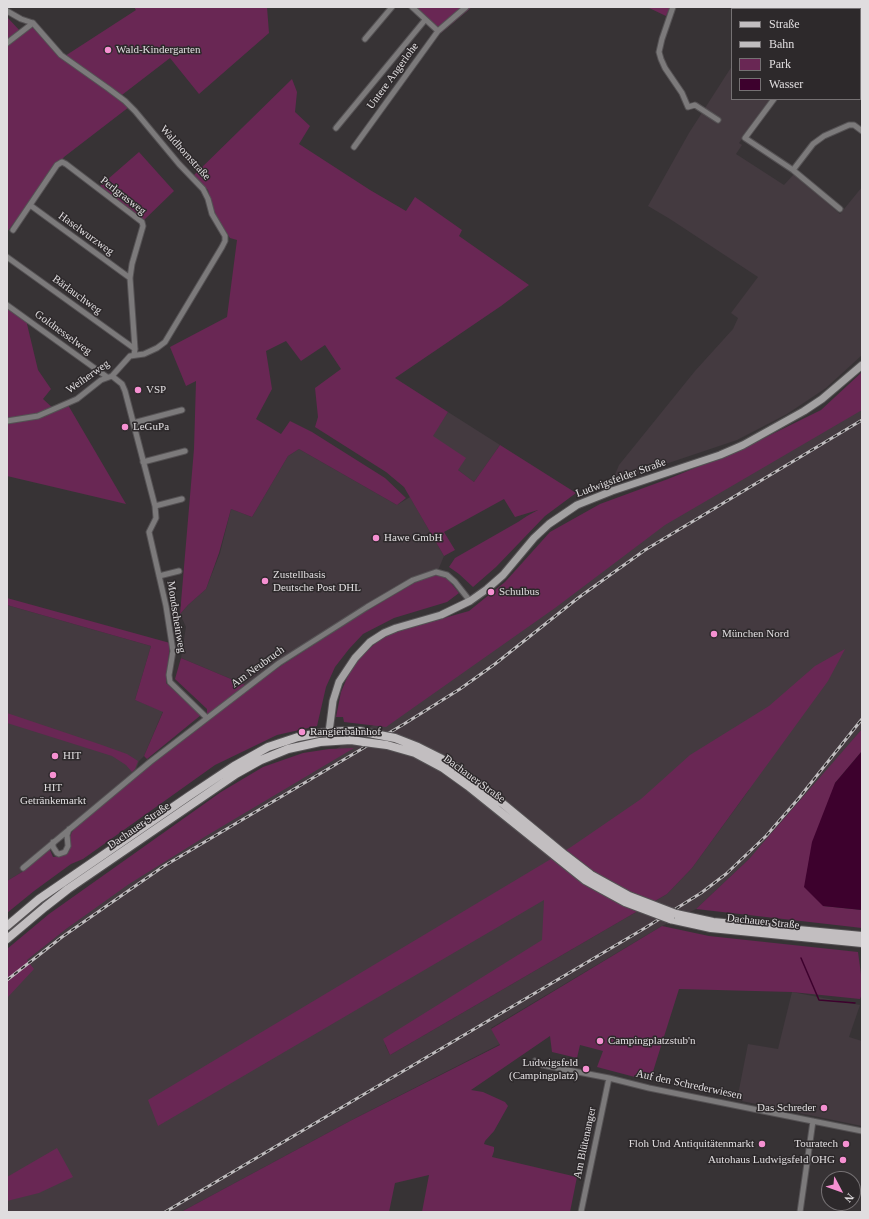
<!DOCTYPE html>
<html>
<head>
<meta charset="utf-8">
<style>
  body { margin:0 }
  #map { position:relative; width:869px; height:1219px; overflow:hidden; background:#373335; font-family:"Times New Roman",serif }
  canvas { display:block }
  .frame { position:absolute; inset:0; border:8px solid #e0dddf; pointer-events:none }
  .legend { position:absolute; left:731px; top:8px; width:130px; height:92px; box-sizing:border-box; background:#2d292b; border:1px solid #757173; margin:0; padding:5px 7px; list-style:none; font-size:12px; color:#e0dddf }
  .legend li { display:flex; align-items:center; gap:8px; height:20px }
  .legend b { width:20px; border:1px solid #757173 }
  .north { position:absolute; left:821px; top:1171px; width:40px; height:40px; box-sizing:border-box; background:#2d292b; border:1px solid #757173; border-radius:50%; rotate:131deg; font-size:11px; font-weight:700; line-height:16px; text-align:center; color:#e0dddf }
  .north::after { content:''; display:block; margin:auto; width:14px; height:18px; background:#f590d1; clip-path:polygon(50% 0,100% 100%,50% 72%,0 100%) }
</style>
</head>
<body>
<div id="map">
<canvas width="869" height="1219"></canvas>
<div class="frame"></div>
<ul class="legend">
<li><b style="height:5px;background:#c2bec0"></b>Straße</li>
<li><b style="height:5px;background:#c0bdbf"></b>Bahn</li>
<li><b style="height:11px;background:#692754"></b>Park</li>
<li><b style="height:11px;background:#3d012d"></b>Wasser</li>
</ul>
<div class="north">N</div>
</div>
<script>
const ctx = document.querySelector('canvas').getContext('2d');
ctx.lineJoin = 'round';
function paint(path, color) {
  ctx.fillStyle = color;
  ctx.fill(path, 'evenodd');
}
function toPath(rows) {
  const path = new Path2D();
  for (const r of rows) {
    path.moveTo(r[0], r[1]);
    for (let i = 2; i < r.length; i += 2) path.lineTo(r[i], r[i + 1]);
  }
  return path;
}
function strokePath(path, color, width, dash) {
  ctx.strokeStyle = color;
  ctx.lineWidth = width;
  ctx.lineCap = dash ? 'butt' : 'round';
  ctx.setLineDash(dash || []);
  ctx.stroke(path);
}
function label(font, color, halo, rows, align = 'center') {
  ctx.font = font + ' "Times New Roman",serif';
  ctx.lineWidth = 3;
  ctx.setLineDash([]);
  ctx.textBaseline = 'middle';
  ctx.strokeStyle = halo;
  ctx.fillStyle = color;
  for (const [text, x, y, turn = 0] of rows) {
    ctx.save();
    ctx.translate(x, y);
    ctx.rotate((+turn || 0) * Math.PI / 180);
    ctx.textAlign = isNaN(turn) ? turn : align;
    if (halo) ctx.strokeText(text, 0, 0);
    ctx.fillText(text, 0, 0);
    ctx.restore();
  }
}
paint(toPath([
  [732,66,732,99,772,99,739,143,742,145,736,154,784,185,794,174,840,214,862,187,862,355,826,388,787,414,737,440,612,482,619,465,695,371,733,329,738,318,731,313,758,277,670,219,648,206,689,133],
  [862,401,862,729,820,778,763,856,761,846,749,859,696,909,662,926,491,1028,500,1044,350,1121,181,1212,7,1212,7,984,27,960,66,929,128,882,405,705,605,555],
  [749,790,692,868,667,894,390,1055,385,1045,552,942,545,900],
  [448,412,500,445,474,482,458,470,432,436],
  [299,449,397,505,410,497,444,556,436,575,428,577,414,583,360,615,281,666,250,687,181,658,186,627,180,614,188,605,206,589,220,553,231,509,252,517,288,456],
  [7,605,151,646,135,700,163,711,144,756,139,761,136,770,19,867,22,872,7,881],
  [792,992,860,1005,849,1037,862,1041,862,1126,737,1100,748,1044,778,1049]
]), '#443a40');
paint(toPath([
  [134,7,267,7,269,33,199,94,170,58,118,98,129,107,64,157,7,232,7,17,21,32,36,23,65,56,136,10],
  [416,7,472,7,441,33],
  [647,7,670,7,666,16],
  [771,7,862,7,862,85,860,83,860,9,772,9],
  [292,79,297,92,295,112,310,126,299,144,370,190,406,211,415,197,462,230,459,236,529,285,501,306,395,378,448,412,433,436,466,458,458,470,474,482,500,445,576,493,545,516,496,567,473,587,459,574,449,567,455,558,518,522,527,516,538,510,515,517,504,499,444,532,455,550,444,556,404,487,386,472,315,427,318,417,315,388,341,369,325,345,301,361,286,341,266,351,272,389,256,419,281,434,290,421,312,432,385,478,406,498,397,505,299,449,288,456,252,517,231,509,219,553,206,589,188,605,180,614,194,449,196,381,186,386,170,347,227,317,237,240,230,238,213,211,208,190,193,176],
  [139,152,174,191,144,220,100,186],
  [7,306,30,322,27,324,38,370,51,389,43,399,55,410,68,405,126,504,7,476],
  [862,372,862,410,665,525,555,608,386,727,344,722,343,717,336,717,341,692,350,671,357,660,379,640,395,632,469,611,505,582,550,532,600,504,668,479,744,448,821,410],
  [436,575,446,577,459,593,447,602,394,618,363,634,349,649,335,667,326,687,317,726,277,735,215,765,83,859,71,864,34,891,7,913,7,881,22,872,50,847,50,850,53,857,61,856,69,851,70,837,72,832,76,827,152,764,207,722,207,709,175,679,181,658,250,687,281,666,360,615,414,583,428,577],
  [7,598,170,643,166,683,201,715,147,759,144,756,163,712,135,700,151,646,7,605],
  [845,649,828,681,692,868,667,894,390,1055,383,1039,542,940,544,900,158,1126,148,1100,571,847,641,799,690,755,769,706,815,666],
  [7,713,99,744,127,754,138,761,135,769,132,772,126,765,112,756,7,723],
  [862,729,862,751,835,783,823,906,862,910,862,928,696,909,749,859],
  [354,748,206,836,129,884,66,929,27,960,34,969,7,998,7,949,49,914,221,792,263,767,303,753,329,749],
  [662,926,709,936,858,952,862,982,862,994,860,999,792,992,679,989,650,1081,597,1067,603,1051,580,1045,577,1058,552,1052,550,1036,471,1090,483,1092,505,1102,508,1106,494,1131,485,1141,484,1144,494,1147,494,1151,492,1157,577,1177,570,1212,422,1212,429,1175,395,1183,389,1212,181,1212,350,1121,500,1045,491,1029],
  [57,1148,73,1177,39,1193,7,1201,7,1177]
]), '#692754');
paint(toPath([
  [862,751,862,910,823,906,804,887,812,842,835,783]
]), '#3d012d');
strokePath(toPath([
  [801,958,819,1000,855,1003]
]), '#3d012d', 1.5);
const street = toPath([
  [412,7,438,31],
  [673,7,662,39,659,52,661,59,665,68,682,93,688,107,695,105,718,120],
  [7,11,21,19,33,23,61,55,109,89,125,101,135,111,179,164,203,189,208,199,212,214,225,236,225,241,222,247,165,342,157,348,144,354,130,356,112,376,101,380,77,399,38,416,7,421],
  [365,39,392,7],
  [7,43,33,23],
  [774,99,745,138,793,170,840,209],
  [336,128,425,20],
  [354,147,438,31,466,7],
  [793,170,813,144,824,136,849,125,854,125,862,131],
  [30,205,130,278],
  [13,230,57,165,62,162,66,164,142,222,143,226,132,264,130,278,135,349,134,355],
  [7,257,135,349],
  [7,305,107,377],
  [112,376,122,384,125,391,155,506,156,518,149,532,166,606,173,651,169,675,170,682,207,718],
  [133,423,182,410],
  [143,462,185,451],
  [155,506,182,499],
  [159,576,179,571],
  [53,842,53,847,57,853,59,854,65,852,68,846,67,835,69,829],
  [23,868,150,762,279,663,367,607,413,580,436,572,447,575,455,582,470,601],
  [535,1061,542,1065,609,1078,649,1088,862,1131],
  [581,1212,609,1078],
  [800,1212,813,1121]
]);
const secondary = toPath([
  [330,741,329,732,333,701,339,682,355,658,370,642,384,633,396,628,441,615,470,601,487,589,503,575,534,538,549,524,577,505,612,491,720,455,743,445,804,411,822,399,862,365]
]);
const primary = toPath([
  [676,914,713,922,862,936],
  [670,919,711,928,862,943],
  [7,926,39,899,189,796,234,766,268,747,298,737,319,733,345,731,359,731,374,734],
  [7,939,45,907,68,889,236,774,261,760,288,749,320,742,351,740,364,742]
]);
strokePath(street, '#555254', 7);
strokePath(secondary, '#555254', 9);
strokePath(primary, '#555254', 10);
strokePath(street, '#7c7a7b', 5);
strokePath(secondary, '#a3a1a2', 7);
strokePath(primary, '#c2bec0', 8);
const rail = toPath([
  [7,980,62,937,164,866,404,724,460,689,495,664,578,598,645,550,862,420],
  [165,1212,645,928,701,893,726,874,766,836,799,798,862,719]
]);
strokePath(rail, '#c0bdbf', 3);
strokePath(rail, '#2d292b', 1.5, [4.5]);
const primaryBridge = toPath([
  [374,734,395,738,418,747,440,758,457,768,502,803,565,855,591,875,629,896,676,914],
  [364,742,387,745,415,753,443,768,468,786,585,880,625,902,670,919]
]);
strokePath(primaryBridge, '#555254', 10, []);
strokePath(primaryBridge, '#c2bec0', 8);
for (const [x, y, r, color] of [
  [108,50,4,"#f590d1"],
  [138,390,4,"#f590d1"],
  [125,427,4,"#f590d1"],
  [376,538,4,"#f590d1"],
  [265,581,4,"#f590d1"],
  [491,592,4,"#f590d1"],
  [714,634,4,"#f590d1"],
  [302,732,4,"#f590d1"],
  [55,756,4,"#f590d1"],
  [53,775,4,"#f590d1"],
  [600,1041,4,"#f590d1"],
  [586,1069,4,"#f590d1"],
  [824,1108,4,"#f590d1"],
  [762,1144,4,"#f590d1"],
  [846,1144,4,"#f590d1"],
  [843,1160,4,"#f590d1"]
]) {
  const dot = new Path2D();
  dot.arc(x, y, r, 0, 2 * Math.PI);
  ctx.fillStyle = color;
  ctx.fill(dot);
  strokePath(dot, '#2d292b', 1.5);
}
label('11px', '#e0dddf', '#2d292b', [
  ["Wald-Kindergarten",116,50],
  ["VSP",146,390],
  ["LeGuPa",133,427],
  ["Hawe GmbH",384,538],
  ["Zustellbasis",273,575],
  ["Deutsche Post DHL",273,588],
  ["Schulbus",499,592],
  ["München Nord",722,634],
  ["Rangierbahnhof",310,732],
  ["HIT",63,756],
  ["HIT",53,788,"center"],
  ["Getränkemarkt",53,801,"center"],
  ["Campingplatzstub'n",608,1041],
  ["Ludwigsfeld",578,1063,"right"],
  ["(Campingplatz)",578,1076,"right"],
  ["Das Schreder",816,1108,"right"],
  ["Floh Und Antiquitätenmarkt",754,1144,"right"],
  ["Touratech",838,1144,"right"],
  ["Autohaus Ludwigsfeld OHG",835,1160,"right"]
], 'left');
label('11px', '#e0dddf', '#2d292b', [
  ["Untere Angerlohe",393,76,-54],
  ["Waldhornstraße",185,153,48],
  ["Perlgrasweg",123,196,38],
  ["Haselwurzweg",86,234,36],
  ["Bärlauchweg",77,295,36],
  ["Goldnesselweg",63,333,36],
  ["Weiherweg",88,377,-35],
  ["Ludwigsfelder Straße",621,478,-20],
  ["Mondscheinweg",176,617,81],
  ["Am Neubruch",258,667,-36],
  ["Dachauer Straße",474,779,36],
  ["Dachauer Straße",139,826,-35],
  ["Dachauer Straße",763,922,6],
  ["Auf den Schrederwiesen",689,1085,12],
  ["Am Blütenanger",585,1143,-78]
]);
</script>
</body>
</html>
